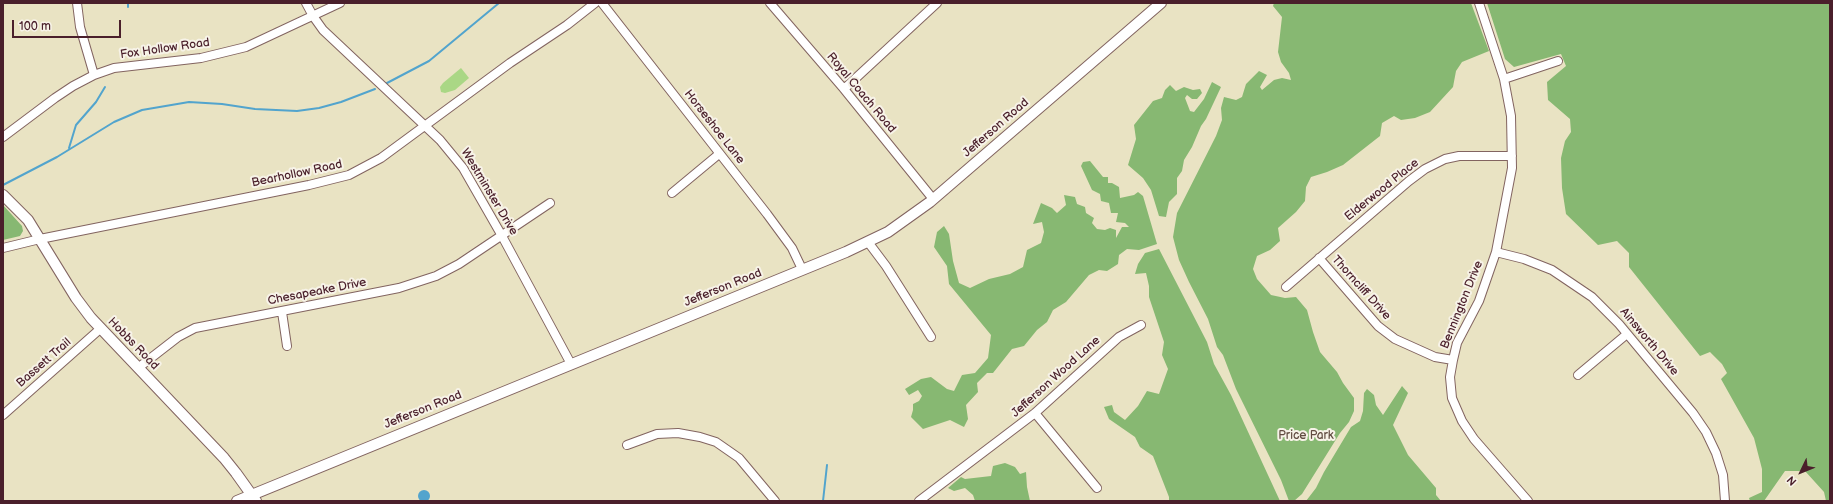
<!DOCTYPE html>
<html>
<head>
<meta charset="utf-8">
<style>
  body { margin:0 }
  #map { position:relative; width:1833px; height:504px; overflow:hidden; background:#e9e3c3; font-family:"Balsamiq Sans",sans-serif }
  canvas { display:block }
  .frame { position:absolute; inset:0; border:4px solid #4a1f2b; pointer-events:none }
  .north { position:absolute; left:1781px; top:452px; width:40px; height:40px; -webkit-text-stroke:3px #f7f3e8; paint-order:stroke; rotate:227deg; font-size:11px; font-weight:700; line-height:16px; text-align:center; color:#4a1f2b }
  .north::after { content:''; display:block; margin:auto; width:14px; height:18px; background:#4a1f2b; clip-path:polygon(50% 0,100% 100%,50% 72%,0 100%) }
  .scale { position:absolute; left:12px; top:20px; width:109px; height:18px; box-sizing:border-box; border:2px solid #4a1f2b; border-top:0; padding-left:5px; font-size:12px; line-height:14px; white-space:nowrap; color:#4a1f2b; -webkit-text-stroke:3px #f7f3e8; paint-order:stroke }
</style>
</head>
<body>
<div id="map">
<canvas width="1833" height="504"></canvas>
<div class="frame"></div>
<div class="north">N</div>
<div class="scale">100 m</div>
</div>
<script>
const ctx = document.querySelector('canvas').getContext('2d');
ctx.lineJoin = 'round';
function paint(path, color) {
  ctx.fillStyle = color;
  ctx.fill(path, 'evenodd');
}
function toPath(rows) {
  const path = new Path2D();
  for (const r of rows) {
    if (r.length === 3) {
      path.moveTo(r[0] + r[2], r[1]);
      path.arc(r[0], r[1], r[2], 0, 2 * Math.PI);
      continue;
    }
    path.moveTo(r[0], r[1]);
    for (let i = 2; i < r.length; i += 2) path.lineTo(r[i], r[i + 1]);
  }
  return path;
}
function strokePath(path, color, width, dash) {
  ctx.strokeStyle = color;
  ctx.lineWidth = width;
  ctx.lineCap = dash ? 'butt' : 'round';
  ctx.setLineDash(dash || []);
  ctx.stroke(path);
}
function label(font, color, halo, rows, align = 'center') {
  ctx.font = font + ' "Balsamiq Sans",sans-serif';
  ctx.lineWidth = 4;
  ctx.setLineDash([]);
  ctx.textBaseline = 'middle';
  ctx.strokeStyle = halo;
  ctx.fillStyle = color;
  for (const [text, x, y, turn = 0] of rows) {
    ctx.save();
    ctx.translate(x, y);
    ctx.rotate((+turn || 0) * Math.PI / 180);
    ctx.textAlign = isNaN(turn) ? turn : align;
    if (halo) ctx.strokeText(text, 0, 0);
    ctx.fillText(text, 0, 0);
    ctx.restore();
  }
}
paint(toPath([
  [461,68,469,78,455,90,445,93,441,92,440,87,443,83]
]), '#aad785');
paint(toPath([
  [1274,3,1471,3,1489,51,1462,62,1456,71,1453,87,1430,112,1415,118,1401,120,1394,116,1382,123,1380,136,1343,165,1327,172,1311,177,1306,187,1305,201,1296,212,1278,228,1280,241,1270,250,1257,256,1253,269,1257,279,1271,295,1285,298,1296,297,1307,310,1313,332,1320,352,1337,372,1343,383,1354,398,1354,411,1349,422,1340,433,1302,494,1294,501,1289,501,1281,480,1236,389,1223,355,1217,347,1208,319,1189,282,1179,260,1173,237,1177,213,1216,136,1222,120,1221,108,1224,97,1236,100,1242,97,1246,84,1259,71,1267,75,1260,87,1262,90,1274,80,1282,78,1291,80,1289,73,1281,62,1278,52,1282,17,1273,6],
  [1487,3,1830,3,1830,501,1826,501,1824,492,1805,471,1785,471,1764,501,1750,501,1749,498,1762,492,1762,469,1754,438,1721,379,1727,373,1722,364,1710,352,1700,356,1629,267,1629,253,1617,241,1598,245,1566,214,1562,188,1561,158,1565,141,1571,132,1570,119,1548,100,1547,82,1566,66,1561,54,1514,67,1505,59],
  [1212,82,1221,87,1206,119,1201,126,1192,147,1184,160,1182,171,1177,178,1177,194,1169,202,1166,217,1159,216,1151,190,1143,178,1128,165,1136,139,1134,125,1153,101,1162,98,1165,90,1170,85,1176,91,1184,87,1193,90,1200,89,1202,93,1197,99,1192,99,1187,95,1185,98,1190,111,1194,112,1204,99],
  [1090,161,1103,177,1108,177,1108,183,1112,183,1119,187,1120,198,1134,195,1138,192,1143,196,1157,244,1139,250,1127,249,1119,255,1118,264,1107,271,1099,270,1089,275,1066,302,1053,310,1047,322,1037,330,1024,346,1012,349,993,373,987,373,977,383,978,392,966,405,968,419,964,427,950,420,923,429,911,417,913,410,913,404,919,401,922,396,918,390,909,395,905,389,921,379,931,377,947,389,954,391,962,375,975,373,988,358,991,335,949,284,947,266,934,247,937,232,944,226,949,234,953,261,959,283,970,288,989,279,1010,274,1023,267,1027,250,1041,243,1044,232,1042,222,1033,224,1041,203,1052,208,1057,213,1066,205,1064,195,1075,197,1077,204,1085,207,1086,213,1094,218,1092,223,1097,229,1105,230,1110,228,1116,230,1116,238,1122,227,1129,227,1125,223,1116,222,1118,213,1111,213,1109,203,1101,201,1100,194,1092,190,1081,166,1083,162],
  [3,205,22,226,23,231,20,236,3,240],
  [1159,249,1207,342,1214,364,1231,395,1280,501,1169,501,1169,497,1153,456,1140,447,1135,437,1109,419,1104,407,1112,405,1114,412,1125,420,1138,406,1147,391,1159,394,1168,369,1162,355,1164,342,1149,297,1149,286,1146,273,1135,274,1138,264,1145,253],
  [1402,386,1408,393,1393,425,1408,455,1436,488,1436,495,1441,501,1306,501,1316,488,1324,472,1351,427,1360,421,1363,411,1364,393,1367,389,1374,395,1376,405,1383,415],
  [1005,463,1015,467,1020,474,1026,472,1027,487,1030,501,975,501,973,495,965,488,954,491,948,488,961,477,965,479,991,476,993,466]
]), '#87b872');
paint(toPath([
  [424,496,6]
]), '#52a4cd');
strokePath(toPath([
  [128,3,128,7],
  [387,83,429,61,499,3],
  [69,148,76,125,96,102,105,87],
  [3,185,57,157,114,122,142,110,189,102,222,104,255,109,297,111,319,108,341,102,375,89],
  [823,501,827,465]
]), '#52a4cd', 2);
const minor = toPath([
  [77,3,80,27,94,75],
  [306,3,313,16,323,30,440,140,463,168,502,236,571,364],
  [602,3,767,214,792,248,802,269],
  [770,3,844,89,933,199],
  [1479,3,1504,79,1511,116,1512,168,1496,252,1479,301,1457,343,1453,360,1450,377,1452,398,1462,421,1474,439,1528,501],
  [1504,79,1558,61],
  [844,89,937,3],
  [3,137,55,98,73,86,94,75,114,68,201,58,246,47,340,3],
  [672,193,719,154],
  [868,242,886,266,931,337],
  [3,248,40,239,309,185,349,175,381,158,510,63,567,25,595,3],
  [1496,252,1524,259,1552,270,1592,297,1619,324,1693,413,1706,432,1716,453,1723,475,1725,501],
  [1319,258,1378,326,1395,339,1435,357,1453,360],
  [1286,287,1409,181,1425,169,1445,159,1459,156,1512,156],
  [282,312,287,346],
  [138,368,178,337,195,328,399,288,436,276,459,264,550,203],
  [1578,375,1627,334],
  [1035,413,1097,488],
  [3,415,100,329],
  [627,445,657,434,678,433,700,437,716,442,739,458,775,501],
  [919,501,1035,413,1119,337,1141,325]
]);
const tertiary = toPath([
  [3,195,28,220,76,298,91,318,224,458,236,473,256,501],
  [237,501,846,252,888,232,930,202,1161,3]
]);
strokePath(minor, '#826460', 10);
strokePath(tertiary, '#826460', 12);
strokePath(minor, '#fff', 8);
strokePath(tertiary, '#fff', 10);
label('12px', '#4a1f2b', '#f7f3e8', [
  ["Fox Hollow Road",165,49,-8],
  ["Royal Coach Road",861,93,50],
  ["Horseshoe Lane",714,127,52],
  ["Jefferson Road",996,128,-41],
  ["Bearhollow Road",297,174,-12],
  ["Elderwood Place",1382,190,-39],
  ["Westminster Drive",489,192,59],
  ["Jefferson Road",723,288,-22],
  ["Thorncliff Drive",1361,288,48],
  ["Chesapeake Drive",317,292,-11],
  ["Bennington Drive",1462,305,-68],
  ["Ainsworth Drive",1649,342,50],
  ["Hobbs Road",133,344,46],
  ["Bassett Trail",44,363,-41],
  ["Jefferson Wood Lane",1056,377,-42],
  ["Jefferson Road",423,410,-22]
]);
label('12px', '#624d42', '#f7f3e8', [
  ["Price Park",1306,436]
]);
</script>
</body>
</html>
